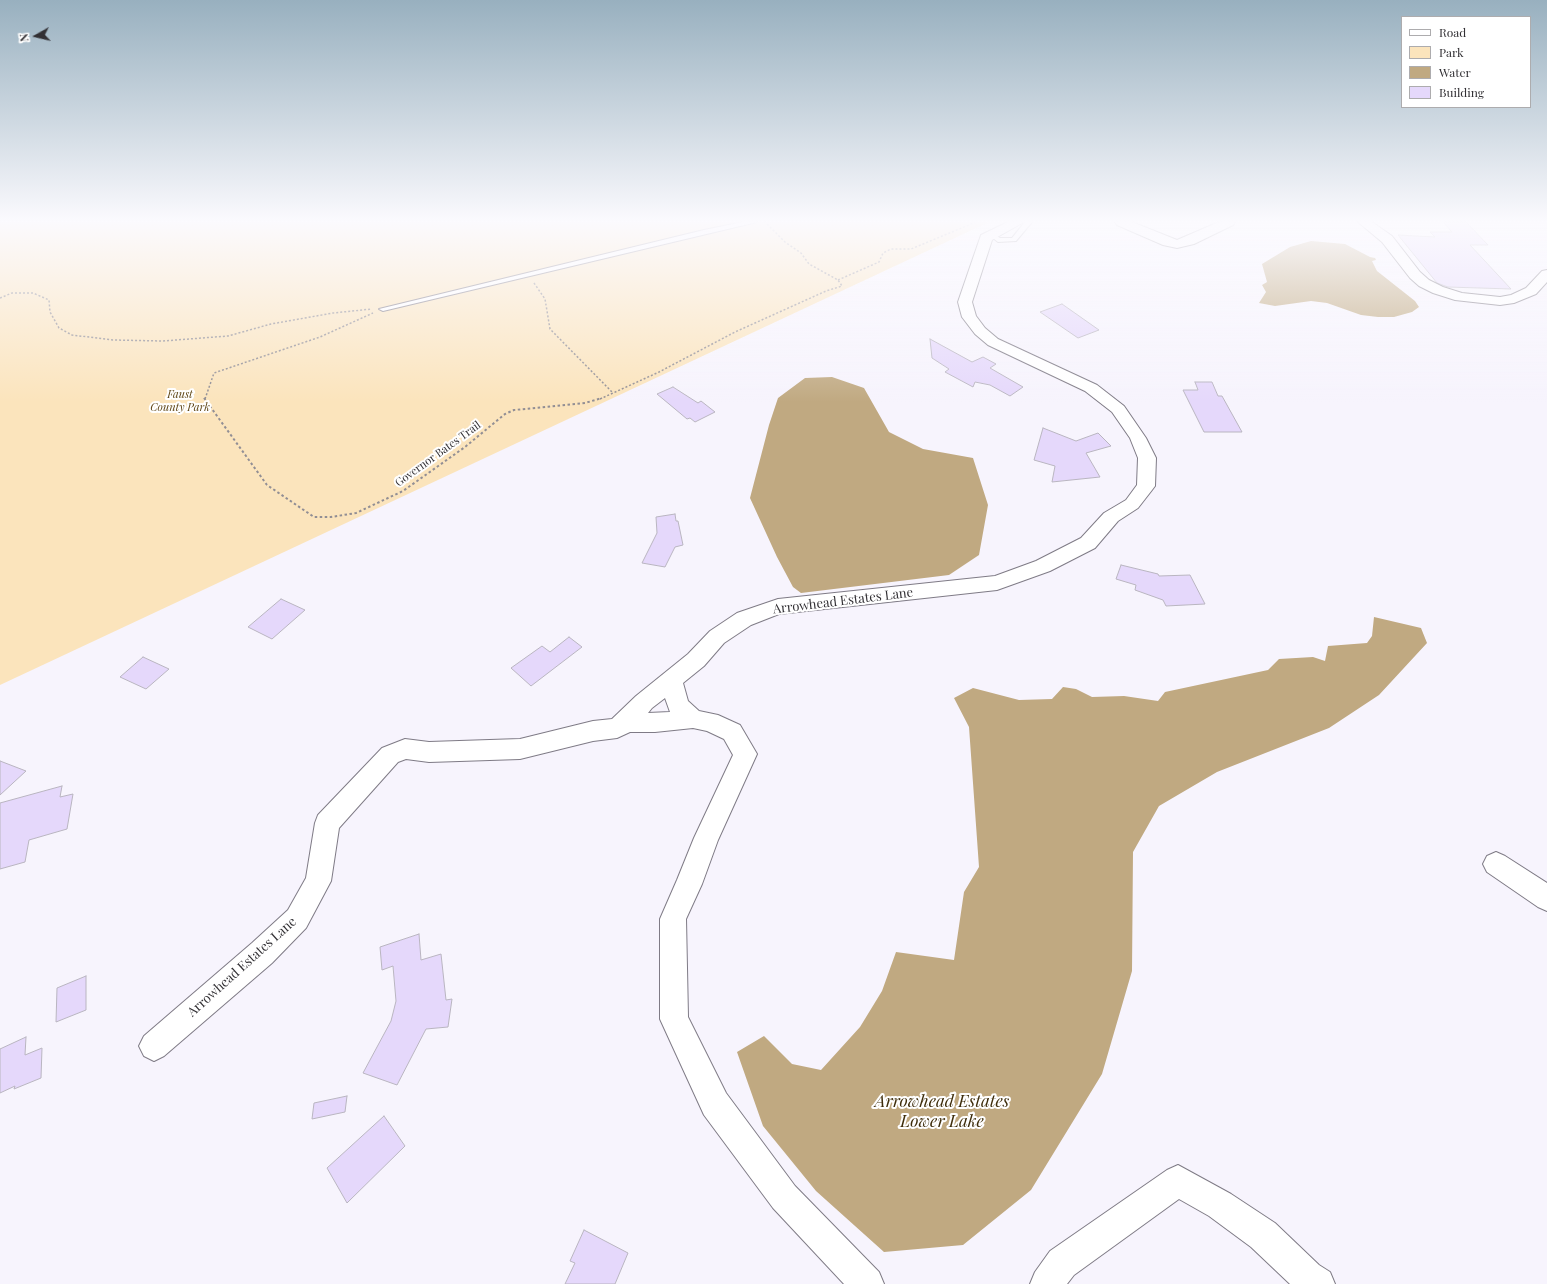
<!DOCTYPE html>
<html>
<head>
<meta charset="utf-8">
<style>
  body { margin:0 }
  #map { position:relative; width:1547px; height:1284px; overflow:hidden; background:#f7f4fd; font-family:"Playfair Display",serif }
  canvas { display:block }
  .legend { position:absolute; left:1401px; top:16px; width:130px; height:92px; box-sizing:border-box; background:#fff; border:1px solid #adacae; margin:0; padding:5px 7px; list-style:none; font-size:12px; color:#323034 }
  .legend li { display:flex; align-items:center; gap:8px; height:20px }
  .legend b { width:20px; border:1px solid #adacae }
  .north { position:absolute; left:16px; top:16px; width:40px; height:40px; -webkit-text-stroke:3px #fff; paint-order:stroke; rotate:262deg; font-size:11px; font-weight:700; line-height:16px; text-align:center; color:#323034 }
  .north::after { content:''; display:block; margin:auto; width:14px; height:18px; background:#323034; clip-path:polygon(50% 0,100% 100%,50% 72%,0 100%) }
</style>
</head>
<body>
<div id="map">
<canvas width="1547" height="1284"></canvas>
<ul class="legend">
<li><b style="height:5px;background:#fff"></b>Road</li>
<li><b style="height:11px;background:#fbe4bc"></b>Park</li>
<li><b style="height:11px;background:#c0a981"></b>Water</li>
<li><b style="height:11px;background:#e5d8fb"></b>Building</li>
</ul>
<div class="north">N</div>
</div>
<script>
const ctx = document.querySelector('canvas').getContext('2d');
ctx.lineJoin = 'round';
function paint(path, color) {
  ctx.fillStyle = color;
  ctx.fill(path, 'evenodd');
}
function toPath(rows) {
  const path = new Path2D();
  for (const r of rows) {
    path.moveTo(r[0], r[1]);
    for (let i = 2; i < r.length; i += 2) path.lineTo(r[i], r[i + 1]);
  }
  return path;
}
function strokePath(path, color, width, dash) {
  ctx.strokeStyle = color;
  ctx.lineWidth = width;
  ctx.lineCap = dash ? 'butt' : 'round';
  ctx.setLineDash(dash || []);
  ctx.stroke(path);
}
function label(font, color, halo, rows, align = 'center') {
  ctx.font = font + ' "Playfair Display",serif';
  ctx.lineWidth = 4;
  ctx.setLineDash([]);
  ctx.textBaseline = 'middle';
  ctx.strokeStyle = halo;
  ctx.fillStyle = color;
  for (const [text, x, y, turn = 0] of rows) {
    ctx.save();
    ctx.translate(x, y);
    ctx.rotate((+turn || 0) * Math.PI / 180);
    ctx.textAlign = isNaN(turn) ? turn : align;
    if (halo) ctx.strokeText(text, 0, 0);
    ctx.fillText(text, 0, 0);
    ctx.restore();
  }
}
paint(toPath([
  [0,222,989,222,0,685]
]), '#fbe4bc');
paint(toPath([
  [1311,241,1345,244,1370,257,1375,258,1376,260,1372,261,1377,271,1415,301,1419,307,1412,312,1394,317,1378,317,1361,315,1327,303,1311,301,1275,306,1259,303,1266,292,1262,285,1267,282,1262,264,1290,247],
  [832,377,864,388,889,432,923,449,973,458,988,505,979,555,949,575,801,593,793,587,777,557,750,498,769,425,778,398,805,378],
  [1374,617,1421,628,1427,643,1379,695,1329,728,1217,772,1159,806,1133,852,1132,971,1102,1074,1031,1190,963,1245,884,1252,816,1191,763,1126,737,1052,764,1036,792,1064,821,1070,860,1027,882,991,896,952,954,960,964,892,979,867,969,727,954,698,973,688,1019,700,1052,699,1063,687,1076,689,1092,697,1124,696,1158,701,1165,692,1268,670,1279,659,1313,657,1325,661,1328,646,1367,643,1372,636]
]), '#c0a981');
const building = toPath([
  [1443,222,1466,222,1488,245,1470,245,1511,289,1448,287,1437,283,1398,235,1435,237,1430,232,1452,232,1443,222],
  [1062,304,1099,330,1078,338,1040,312,1062,304],
  [930,339,972,362,983,357,996,364,990,368,1023,387,1010,396,990,385,975,382,973,387,945,372,949,369,932,358,930,339],
  [1195,382,1212,382,1218,396,1222,396,1242,432,1204,432,1183,390,1198,390,1195,382],
  [673,387,698,403,701,401,715,412,695,422,690,418,687,419,657,394,673,387],
  [1043,428,1076,441,1098,433,1111,446,1086,453,1100,477,1052,482,1055,466,1034,460,1043,428],
  [675,514,676,521,678,521,683,545,675,547,665,567,642,563,657,533,656,517,675,514],
  [1121,565,1158,574,1159,576,1190,575,1205,604,1166,606,1163,600,1135,590,1136,585,1116,579,1121,565],
  [281,599,305,610,272,639,248,627,281,599],
  [569,637,582,647,531,686,511,668,542,646,550,652,569,637],
  [143,657,169,669,146,689,120,677,143,657],
  [0,761,26,771,0,795,0,761],
  [62,786,60,797,73,794,67,829,29,840,25,862,0,869,0,803,62,786],
  [419,934,421,960,441,954,446,1000,452,999,448,1027,426,1029,397,1085,363,1073,391,1021,396,1001,393,966,382,970,380,947,419,934],
  [86,976,86,1010,56,1022,57,988,86,976],
  [26,1037,25,1055,42,1048,41,1078,14,1089,15,1086,0,1093,0,1049,26,1037],
  [347,1096,345,1112,312,1119,314,1103,347,1096],
  [384,1116,405,1146,347,1203,327,1168,384,1116],
  [584,1230,628,1253,615,1284,565,1284,575,1263,570,1261,584,1230]
]);
paint(building, '#e5d8fb');
strokePath(building, '#b9b5c0', 1);
const service = toPath([
  [743,222,757,222,383,311,379,309,704,230,743,222],
  [1025,222,1032,222,1016,241,998,242,989,235,992,233,1000,238,1012,238,1025,222]
]);
const minor = toPath([
  [1008,222,1024,222,992,240,972,302,976,316,985,328,998,339,1097,385,1124,406,1146,438,1156,458,1155,486,1152,490,1138,508,1118,521,1095,548,1050,571,997,590,779,614,751,625,724,643,704,666,683,683,688,701,699,711,718,715,740,725,757,754,718,840,702,884,686,919,688,1017,726,1093,795,1186,879,1272,884,1284,844,1284,773,1208,704,1115,660,1019,660,919,677,880,694,838,733,755,724,739,707,731,693,728,655,732,630,732,617,738,593,741,520,759,429,762,406,759,398,762,339,828,331,881,306,928,272,963,164,1056,154,1061,144,1056,139,1046,144,1036,252,943,288,910,306,878,315,823,318,815,382,748,405,739,429,742,520,739,593,721,612,719,636,696,688,654,710,631,737,613,778,599,995,576,1036,561,1081,538,1104,513,1126,500,1137,485,1138,458,1130,438,1112,412,1085,391,988,345,975,334,962,317,958,302,980,238,981,235,1008,222],
  [665,698,670,712,648,713,652,708,665,698],
  [1115,222,1132,222,1177,240,1219,222,1235,222,1233,225,1194,244,1177,248,1163,245,1117,225,1115,222],
  [1358,222,1372,222,1392,236,1420,272,1429,280,1443,287,1462,293,1500,297,1511,295,1526,288,1542,271,1547,270,1547,282,1536,294,1514,303,1500,305,1455,300,1433,293,1419,286,1410,278,1382,242,1358,222],
  [1496,852,1505,856,1547,883,1547,911,1538,907,1487,872,1483,864,1487,856,1496,852],
  [1178,1165,1231,1194,1275,1223,1319,1265,1330,1272,1335,1284,1290,1284,1251,1247,1209,1216,1179,1199,1074,1275,1067,1284,1030,1284,1035,1272,1050,1251,1167,1170,1178,1165]
]);
strokePath(service, '#7f7b86', 2);
strokePath(minor, '#7f7b86', 2);
strokePath(toPath([
  [838,280,879,262,883,253,891,249,911,249,976,222],
  [534,283,545,299,550,329,613,393],
  [0,298,12,293,33,293,49,300,50,312,59,328,72,335,113,340,163,341,228,336,271,324,333,313,372,309],
  [205,399,214,373,320,337,373,313],
  [600,399,659,372,735,332,826,291,842,286,838,280,809,264,801,253,785,242,765,222]
]), '#918e94', 1.5, [2, 2]);
strokePath(toPath([
  [204,398,267,485,314,517,331,517,356,513,403,491,465,447,505,414,514,410,585,403,602,398]
]), '#918e94', 2, [2.5, 2.5]);
paint(service, '#fff');
paint(minor, '#fff');
const sky = ctx.createLinearGradient(0, 0, 0, 402);
sky.addColorStop(0, '#98b0bf');
sky.addColorStop(0.55, '#fbfafe');
sky.addColorStop(1, '#fbfafe00');
ctx.fillStyle = sky;
ctx.fillRect(0, 0, 1547, 402);
label('italic 11px', '#5f4616', '#fff', [
  ["Faust",180,395],
  ["County Park",180,408]
]);
label('11px', '#323034', '#fff', [
  ["Governor Bates Trail",438,454,-36]
]);
label('13px', '#323034', '#fff', [
  ["Arrowhead Estates Lane",843,601,-7],
  ["Arrowhead Estates Lane",242,967,-42]
]);
label('italic 17px', '#3e2d0b', '#fff', [
  ["Arrowhead Estates",942,1102],
  ["Lower Lake",942,1122]
]);
</script>
</body>
</html>
